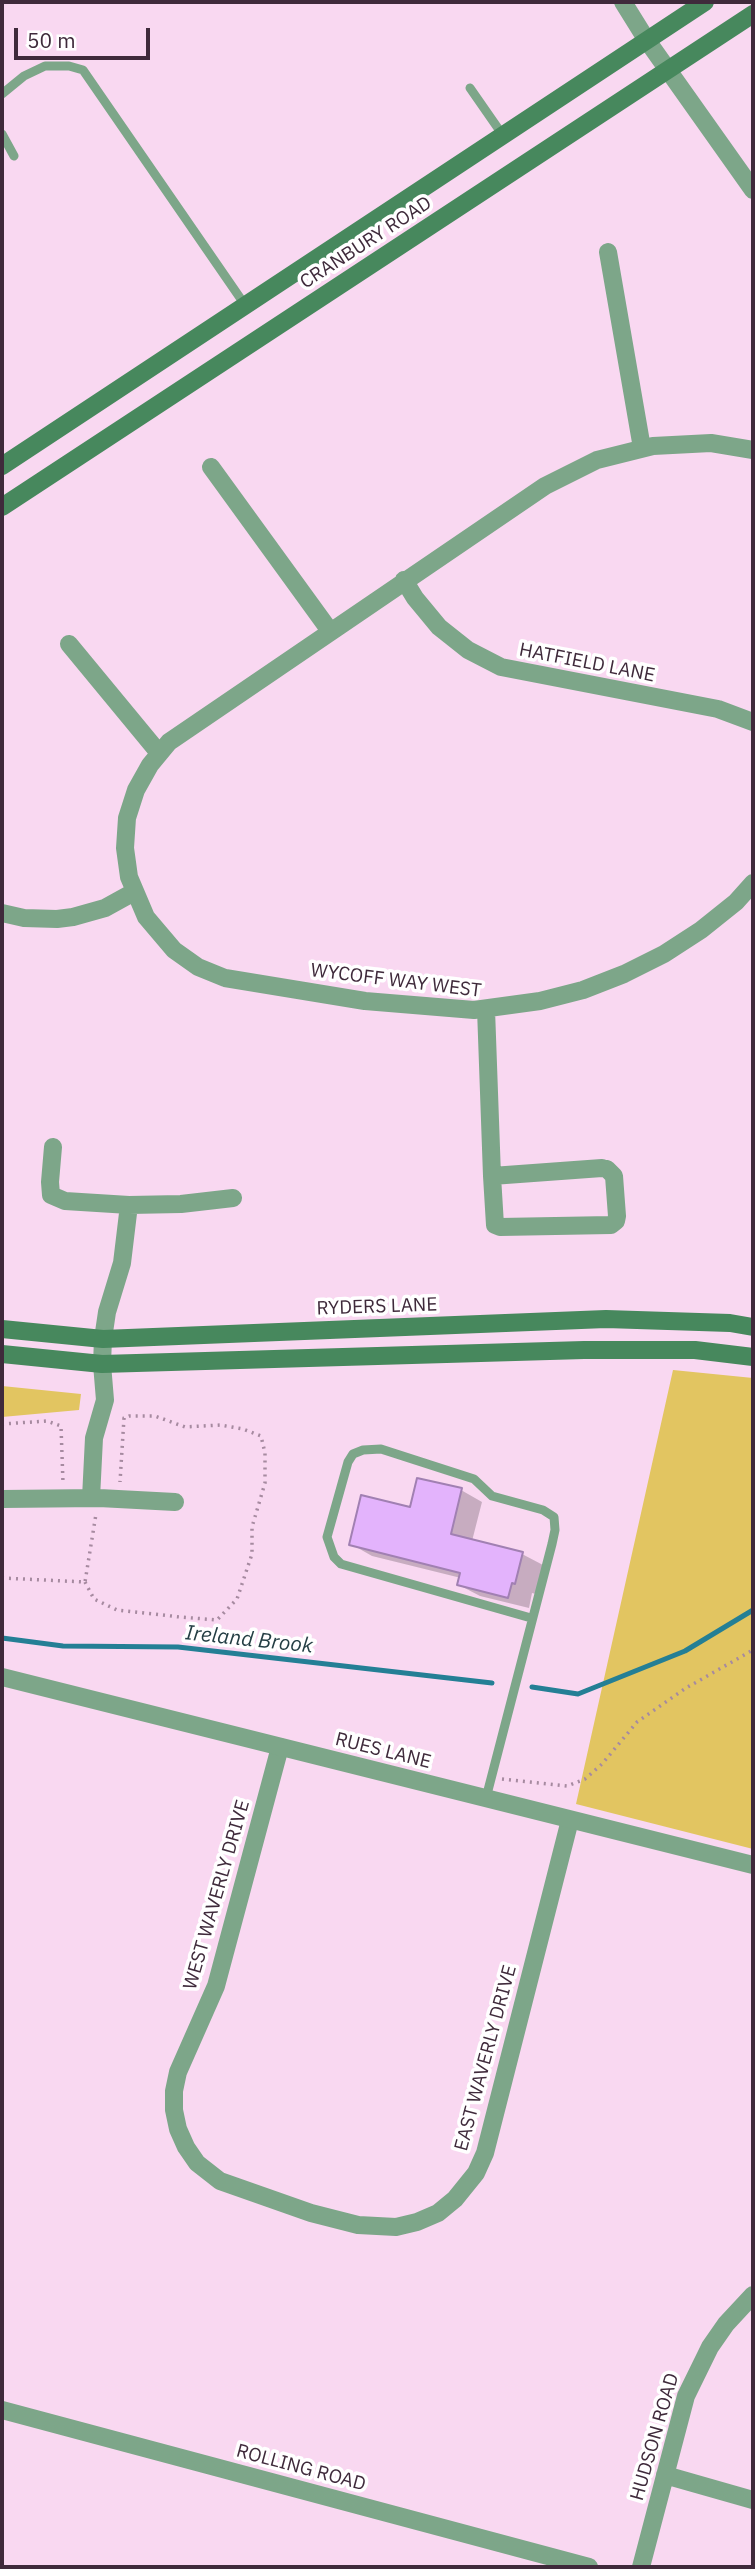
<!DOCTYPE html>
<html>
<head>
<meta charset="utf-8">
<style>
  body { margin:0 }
  #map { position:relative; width:755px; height:2569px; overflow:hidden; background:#f9d8f1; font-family:"IBM Plex Sans",sans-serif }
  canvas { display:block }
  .frame { position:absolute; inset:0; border:4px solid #3f2a3b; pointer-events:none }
  .scale { position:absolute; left:14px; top:28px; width:136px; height:32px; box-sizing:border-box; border:4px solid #3f2a3b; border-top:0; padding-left:9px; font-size:21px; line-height:24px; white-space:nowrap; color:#3f2a3b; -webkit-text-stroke:5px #fff; paint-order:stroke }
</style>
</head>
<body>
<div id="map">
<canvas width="755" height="2569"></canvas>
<div class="frame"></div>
<div class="scale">50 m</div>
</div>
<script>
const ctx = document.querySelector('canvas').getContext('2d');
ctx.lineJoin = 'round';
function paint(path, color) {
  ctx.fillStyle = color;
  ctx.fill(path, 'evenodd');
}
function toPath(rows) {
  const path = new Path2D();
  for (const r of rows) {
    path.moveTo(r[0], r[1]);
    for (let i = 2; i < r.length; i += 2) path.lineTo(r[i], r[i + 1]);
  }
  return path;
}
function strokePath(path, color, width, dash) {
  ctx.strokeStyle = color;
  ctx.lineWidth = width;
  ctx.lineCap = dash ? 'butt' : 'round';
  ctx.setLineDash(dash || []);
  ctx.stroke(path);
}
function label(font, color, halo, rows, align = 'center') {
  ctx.font = font + ' "IBM Plex Sans",sans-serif';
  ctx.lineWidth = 7;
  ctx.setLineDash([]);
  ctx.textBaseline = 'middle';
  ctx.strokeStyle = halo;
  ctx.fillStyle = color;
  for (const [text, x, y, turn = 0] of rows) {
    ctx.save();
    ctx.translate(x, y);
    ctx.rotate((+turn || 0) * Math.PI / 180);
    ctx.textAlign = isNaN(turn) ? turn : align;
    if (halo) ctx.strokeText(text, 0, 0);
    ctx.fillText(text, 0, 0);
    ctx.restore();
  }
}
paint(toPath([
  [673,1370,753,1378,753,1849,576,1804],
  [2,1386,81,1394,79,1410,2,1417]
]), '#e2c561');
paint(toPath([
  [461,1490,482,1502,472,1541,522,1554,543,1565,536,1594,532,1593,529,1608,480,1596,459,1585,461,1578,372,1556,351,1544,411,1509]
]), '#0003');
strokePath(toPath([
  [2,1638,63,1646,178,1647,492,1683],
  [532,1687,578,1694,685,1651,753,1610]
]), '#247f95', 5);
const building = toPath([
  [417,1478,462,1488,451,1534,523,1552,515,1584,512,1583,508,1598,457,1585,460,1573,349,1545,361,1495,410,1507,417,1478]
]);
paint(building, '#e3b3fc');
strokePath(building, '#a180b2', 2);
strokePath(toPath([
  [2,1424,47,1421,61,1426,63,1483],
  [2,1578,85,1582,96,1514],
  [85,1582,94,1599,117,1610,180,1617,217,1620,237,1599,252,1554,252,1527,265,1483,265,1453,261,1436,243,1429,220,1425,185,1427,155,1416,129,1416,124,1418,120,1482],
  [502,1779,567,1786,585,1779,602,1764,637,1722,686,1688,753,1650]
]), '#a68aa0', 3.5, [2, 5]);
strokePath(toPath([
  [470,88,502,134],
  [2,94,24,76,45,66,69,66,83,70,245,305],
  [2,134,14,156],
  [486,1798,552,1544,555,1530,554,1517,543,1510,492,1496,474,1479,381,1449,363,1450,353,1454,348,1462,327,1537,334,1557,341,1564,531,1618]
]), '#7da689', 9);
strokePath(toPath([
  [623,2,646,39,753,190],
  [608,252,642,448],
  [753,450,711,443,653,446,597,460,545,486,169,742,150,765,136,790,127,818,125,848,129,877,146,917,174,950,198,967,225,978,365,1001,474,1010,540,1001,583,990,624,974,664,954,701,930,736,902,753,883],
  [211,467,330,631],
  [404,580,415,598,439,627,468,650,501,667,718,709,753,722],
  [69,644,159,753],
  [2,913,24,918,57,919,73,917,105,908,134,892],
  [486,1009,492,1176],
  [53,1147,50,1182,51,1195,65,1201,129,1205,181,1204,233,1198],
  [602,1168,607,1169,614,1176,617,1216,616,1221,611,1225,500,1227,495,1225,492,1176,602,1168],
  [91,1498,94,1438,105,1400,102,1364,103,1339,107,1312,122,1263,129,1205],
  [2,1499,99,1498,175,1502],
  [280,1747,216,1986,178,2072,174,2091,174,2110,178,2129,186,2147,197,2163,220,2181,311,2213,358,2225,396,2227,417,2222,438,2213,455,2199,476,2173,485,2153,570,1820],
  [2,2410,589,2567],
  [665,2475,753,2500],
  [641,2567,686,2396,710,2347,726,2324,753,2295]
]), '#7da689', 18);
strokePath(toPath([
  [2,1677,753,1865]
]), '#7da689', 18);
strokePath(toPath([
  [2,466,705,2],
  [2,507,753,14],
  [2,1329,103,1339,606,1319,730,1323,753,1327],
  [2,1354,102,1364,584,1350,695,1350,753,1357]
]), '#47885d', 18);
label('19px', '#3f2a3b', '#fff', [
  ["CRANBURY ROAD",366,243,-33],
  ["HATFIELD LANE",587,663,11],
  ["WYCOFF WAY WEST",396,981,7],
  ["RYDERS LANE",377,1307,-2],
  ["RUES LANE",383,1751,14],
  ["WEST WAVERLY DRIVE",217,1895,-74],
  ["EAST WAVERLY DRIVE",486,2058,-75],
  ["HUDSON ROAD",655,2437,-74],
  ["ROLLING ROAD",301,2468,15]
]);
label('italic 21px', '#243e44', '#fff', [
  ["Ireland Brook",249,1640,6]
]);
</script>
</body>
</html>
